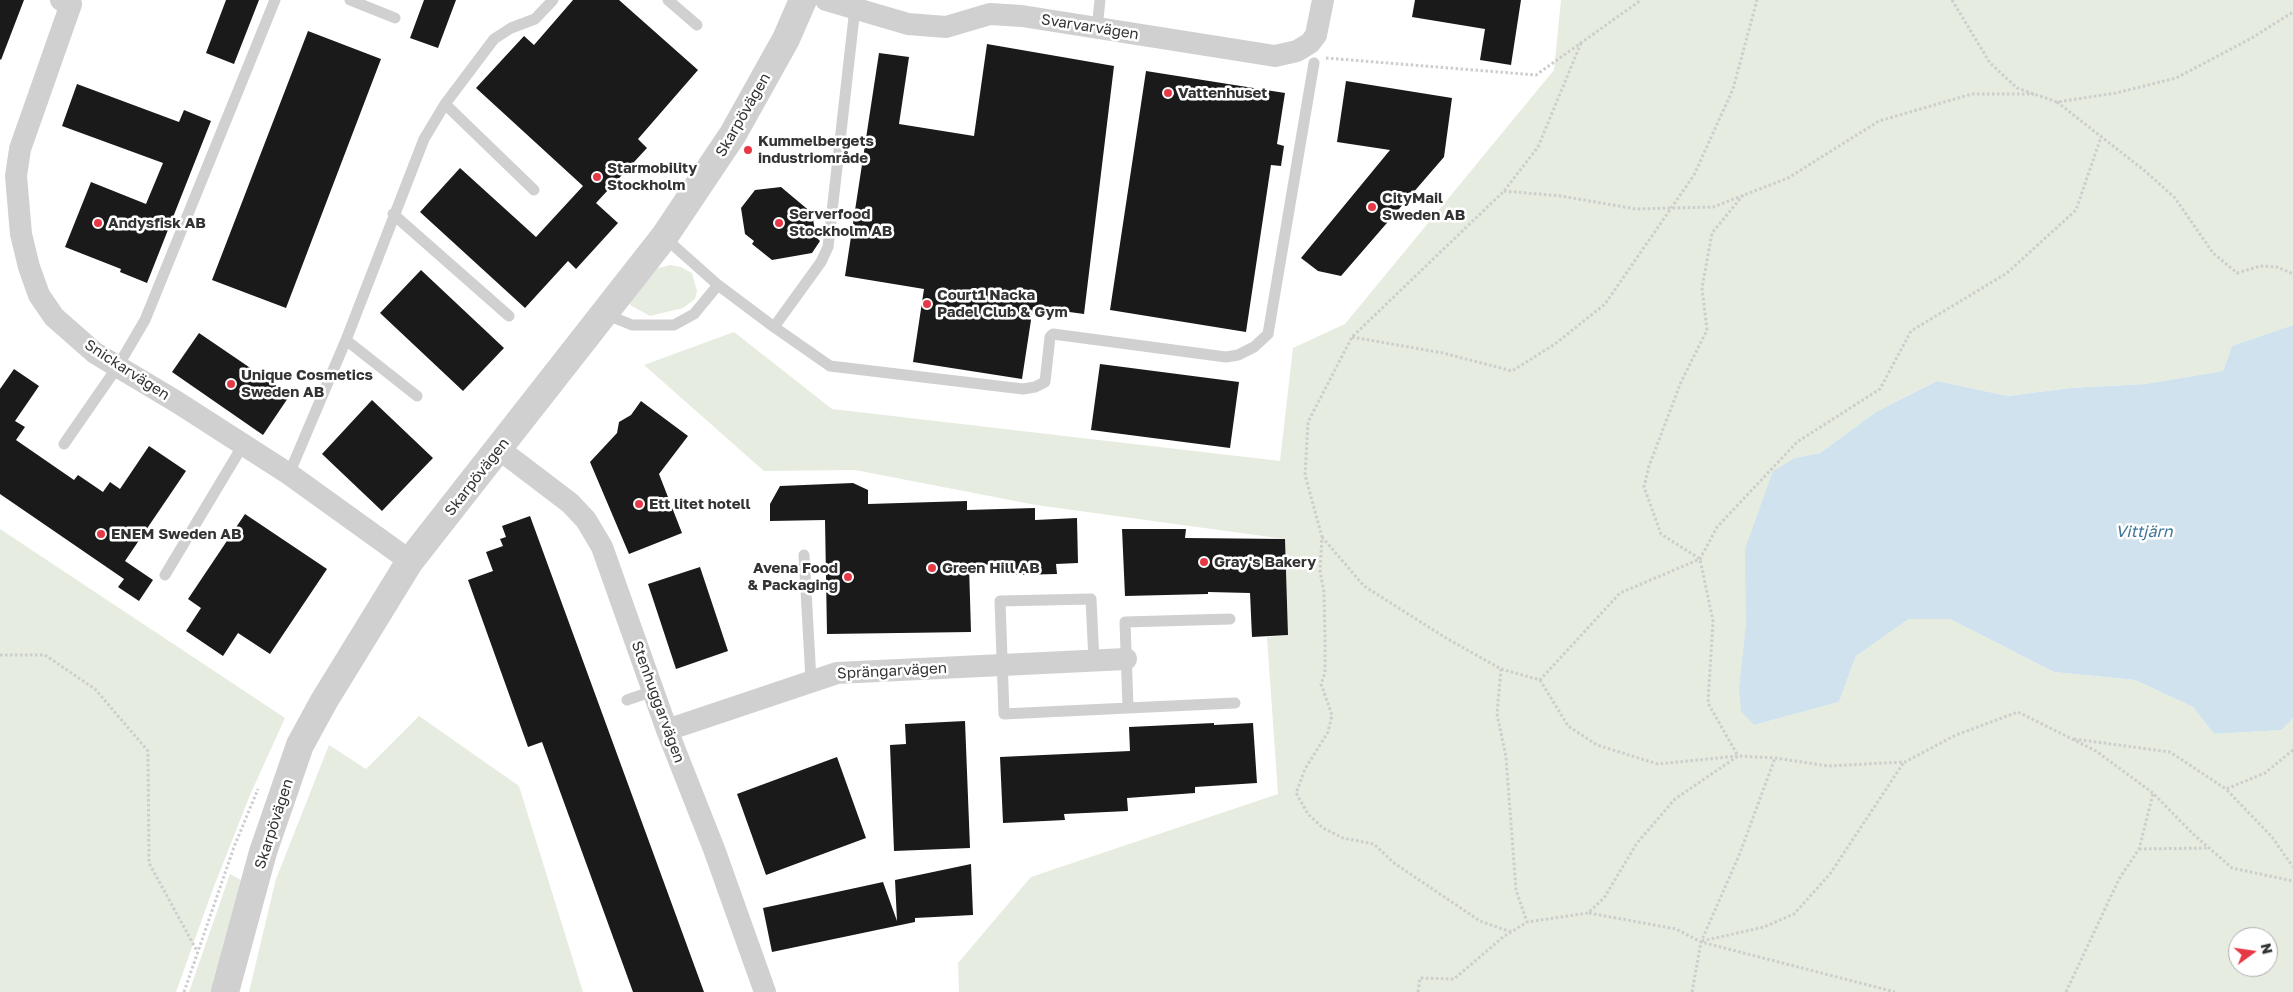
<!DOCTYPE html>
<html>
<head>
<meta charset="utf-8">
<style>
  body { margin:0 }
  #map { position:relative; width:2293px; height:992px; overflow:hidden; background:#fff; font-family:"Golos Text",sans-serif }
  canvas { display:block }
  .north { position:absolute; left:2228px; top:927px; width:50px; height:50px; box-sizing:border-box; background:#fff; border:1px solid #adadad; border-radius:50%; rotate:76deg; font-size:14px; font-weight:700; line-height:20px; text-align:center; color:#333 }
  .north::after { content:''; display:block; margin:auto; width:18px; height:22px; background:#e63946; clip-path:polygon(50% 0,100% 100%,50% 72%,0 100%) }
</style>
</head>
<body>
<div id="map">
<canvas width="2293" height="992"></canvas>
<div class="north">N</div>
</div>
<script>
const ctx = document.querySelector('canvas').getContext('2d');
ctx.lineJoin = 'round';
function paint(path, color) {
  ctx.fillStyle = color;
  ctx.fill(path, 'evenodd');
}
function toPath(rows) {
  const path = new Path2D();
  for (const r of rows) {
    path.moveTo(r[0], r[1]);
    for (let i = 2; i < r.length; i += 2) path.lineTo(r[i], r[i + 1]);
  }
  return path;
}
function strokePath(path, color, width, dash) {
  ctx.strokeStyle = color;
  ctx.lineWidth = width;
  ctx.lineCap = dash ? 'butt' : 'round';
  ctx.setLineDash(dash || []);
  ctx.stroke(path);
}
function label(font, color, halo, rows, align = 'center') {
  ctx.font = font + ' "Golos Text",sans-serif';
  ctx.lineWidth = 5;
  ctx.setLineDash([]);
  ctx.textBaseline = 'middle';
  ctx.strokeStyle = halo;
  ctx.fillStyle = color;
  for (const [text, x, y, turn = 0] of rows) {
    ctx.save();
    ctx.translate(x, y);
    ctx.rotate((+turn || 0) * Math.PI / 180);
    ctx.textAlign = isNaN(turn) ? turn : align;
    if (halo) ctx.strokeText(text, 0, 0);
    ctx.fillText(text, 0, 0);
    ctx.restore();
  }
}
paint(toPath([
  [1561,0,2293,0,2293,325,2232,346,2223,371,2145,384,2070,388,2008,396,1937,381,1876,412,1820,453,1795,458,1746,624,1739,687,1754,725,1839,702,1856,656,1909,619,1950,619,2054,672,2135,680,2193,707,2214,734,2282,730,2293,718,2293,992,959,992,958,963,1031,877,1278,794,1267,637,1288,635,1285,539,1036,505,855,470,764,471,644,365,734,332,832,409,1280,461,1293,348,1345,324,1554,70],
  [2238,937,2268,937,2268,967,2238,967],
  [670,265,681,267,692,273,697,291,695,299,683,308,650,316,630,305,629,301,640,284,658,268],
  [0,529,285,718,250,795,211,894,176,992,0,992],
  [419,716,519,786,583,992,249,992,276,879,329,745,366,769],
  [230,874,241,880,212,992,189,992]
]), '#e6ecdf');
paint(toPath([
  [2293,325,2293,718,2282,730,2214,734,2193,707,2135,680,2054,672,1950,619,1909,619,1856,656,1839,702,1754,725,1741,711,1739,687,1746,623,1745,549,1773,471,1795,458,1820,453,1876,412,1937,381,2008,396,2070,388,2145,384,2223,371,2232,346]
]), '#cfe2ee');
paint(toPath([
  [0,0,24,0,1,60,0,59],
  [226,0,259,0,234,64,206,53],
  [424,0,456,0,438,48,410,38],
  [573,0,619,0,698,70,638,139,647,148,596,203,618,223,576,269,568,261,525,308,420,212,460,168,536,237,583,186,476,88,524,36,534,45],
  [1415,0,1521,0,1511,65,1480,60,1485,29,1412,17],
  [308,31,381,59,286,308,212,280],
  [987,44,1114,66,1084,314,1033,307,1022,379,913,362,924,289,845,276,879,53,909,57,899,124,974,136],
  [1146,71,1285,93,1277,144,1284,146,1281,166,1271,165,1246,332,1110,310],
  [1346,81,1452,98,1444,157,1341,276,1318,271,1301,258,1390,150,1337,142],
  [77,84,179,122,184,110,211,121,147,283,120,272,121,269,65,247,91,182,146,204,163,163,62,126],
  [781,187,812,213,816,237,820,241,812,253,772,260,752,244,754,241,745,234,741,208,755,190],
  [421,270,504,348,463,391,380,313],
  [199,333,290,395,263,435,172,372],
  [1100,364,1239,382,1230,448,1091,430],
  [14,369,39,386,15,421,25,427,16,440,74,480,78,475,103,492,110,482,120,489,149,446,186,471,125,561,153,580,139,601,118,587,124,579,0,494,0,389],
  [372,400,433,458,382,511,322,454],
  [641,401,688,436,659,474,682,533,629,554,590,462,617,433,619,422,631,415],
  [853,483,868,490,868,504,967,501,967,510,1035,508,1035,520,1077,518,1078,563,1056,564,1057,574,1014,575,1014,564,969,565,971,632,827,634,825,520,770,521,770,504,780,486],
  [245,514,327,569,270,654,238,633,223,656,186,631,201,608,188,599],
  [530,516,704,992,633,992,542,742,528,747,468,580,493,571,486,552,503,546,500,539,506,537,502,526],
  [1122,529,1186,529,1185,538,1285,539,1288,635,1252,637,1250,593,1208,592,1208,594,1125,596],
  [700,567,728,651,676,669,648,584],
  [965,721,970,848,894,851,890,745,906,744,905,724],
  [1214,723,1214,725,1253,723,1257,783,1195,787,1195,793,1127,798,1128,811,1064,814,1065,820,1003,823,1000,757,1130,751,1129,727],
  [837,757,866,838,766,875,737,794],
  [971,864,973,915,915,918,915,922,772,952,763,908,883,882,897,921,895,880]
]), '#1a1a1a');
strokePath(toPath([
  [1952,0,1990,63,2017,88,2057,102,2116,93,2176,78,2250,39,2293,12],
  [1326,58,1536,75,1641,0],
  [2057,102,2145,171,2175,198,2213,253,2237,273,2260,266,2277,267,2293,274],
  [1504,191,1561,196,1636,209,1713,207,1788,178,1879,121,1972,94,2034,94],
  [1352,337,1443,353,1512,371,1555,344,1605,304,1694,175,1733,89,1757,0],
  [1322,537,1364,586,1446,638,1501,669,1540,680,1620,593,1700,559,1717,527,1797,442,1880,389,1911,331,2007,273,2076,210,2101,137],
  [0,655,45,655,95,689,148,751,149,863,197,951],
  [1501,669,1497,714,1506,757,1516,890,1527,922],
  [1540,680,1568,726,1597,745,1658,764,1738,756,1708,703,1713,621,1700,559,1661,534,1644,487,1649,466,1681,382,1707,330,1702,288,1712,233,1744,194],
  [2074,739,2170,752,2226,789],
  [2293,750,2265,773,2226,789,2272,837,2293,867],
  [2139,849,2208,848],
  [1589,913,1676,929,1701,942,1895,992],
  [1511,932,1480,921,1394,863,1374,844,1343,838,1323,828,1308,814,1296,793,1305,769,1328,732,1332,715,1321,684,1325,673,1325,639,1324,592,1320,571,1322,537,1305,475,1308,422,1352,337,1504,191,1538,147,1581,43],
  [1702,941,1764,927,1794,914,1830,874,1904,762],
  [184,992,234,847,258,789],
  [1418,992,1420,978,1454,979,1503,937,1527,922,1588,913,1604,898,1637,843,1675,799,1738,756,1775,758,1828,766,1905,762,1956,735,2018,712,2096,751,2153,793,2192,833,2232,868,2293,881],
  [1692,992,1701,942,1740,853,1775,758],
  [2066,992,2119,879,2139,849,2153,794]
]), '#cdcdcd', 3, [2.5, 2.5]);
strokePath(toPath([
  [350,0,395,18],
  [668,0,697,25],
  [1097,28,1100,0],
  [445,104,534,190],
  [393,214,509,316],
  [664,237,718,285,774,327,821,262,828,247,855,8],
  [605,314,632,325,674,325,694,314,718,285],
  [774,327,830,366,1023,389,1035,387,1045,382,1050,337,1053,334,1226,357,1238,355,1254,347,1268,334,1314,63],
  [346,340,424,139,445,104,494,39,511,28,535,19,553,0],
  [64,444,118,366,145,320,275,0],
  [289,474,346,340,417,396],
  [804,555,811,680],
  [165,575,243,445],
  [1230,619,1125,622,1128,708,1235,703],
  [1094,661,1091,599,1000,601,1004,714,1128,708],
  [627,700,653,691]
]), '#d0d0d0', 11);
strokePath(toPath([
  [61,0,71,4,20,149,16,176,21,234,29,267,39,295,54,317,95,353,177,402,289,474,410,561],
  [826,0,908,24,946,27,990,14,1022,16,1275,56,1297,51,1310,43,1316,35,1323,0],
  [499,449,570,503,586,520,602,547,667,730,714,849,765,992],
  [667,730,837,673,1126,659]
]), '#d0d0d0', 22);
strokePath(toPath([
  [225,992,263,852,300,745,324,701,410,561,664,237,733,134,786,39,803,0]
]), '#d0d0d0', 28);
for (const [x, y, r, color] of [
  [1168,93,5,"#e63946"],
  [748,150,5,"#e63946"],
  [597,177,5,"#e63946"],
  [1372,207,5,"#e63946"],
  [98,223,5,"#e63946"],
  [779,223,5,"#e63946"],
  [927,304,5,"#e63946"],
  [231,384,5,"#e63946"],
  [639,504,5,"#e63946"],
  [101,534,5,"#e63946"],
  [1204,562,5,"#e63946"],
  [932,568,5,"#e63946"],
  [848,577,5,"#e63946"]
]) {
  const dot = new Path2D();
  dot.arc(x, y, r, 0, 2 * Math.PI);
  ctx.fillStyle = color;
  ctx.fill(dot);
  strokePath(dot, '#fff', 2);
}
label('15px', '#333', '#fff', [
  ["Svarvarvägen",1090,27,9],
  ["Skarpövägen",743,115,-60],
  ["Snickarvägen",127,370,33],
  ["Skarpövägen",477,477,-52],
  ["Sprängarvägen",892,671,-3],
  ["Stenhuggarvägen",658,702,70],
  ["Skarpövägen",274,824,-72]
]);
label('bold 15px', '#333', '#fff', [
  ["Vattenhuset",1178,93],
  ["Kummelbergets",758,141],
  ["industriområde",758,158],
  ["Starmobility",607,168],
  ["Stockholm",607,185],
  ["CityMail",1382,198],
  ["Sweden AB",1382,215],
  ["Serverfood",789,214],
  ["Stockholm AB",789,231],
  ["Andysfisk AB",108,223],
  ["Court1 Nacka",937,295],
  ["Padel Club & Gym",937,312],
  ["Unique Cosmetics",241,375],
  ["Sweden AB",241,392],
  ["Ett litet hotell",649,504],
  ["ENEM Sweden AB",111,534],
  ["Gray's Bakery",1214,562],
  ["Avena Food",838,568,"right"],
  ["& Packaging",838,585,"right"],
  ["Green Hill AB",942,568]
], 'left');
label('italic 16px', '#3f7597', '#fff', [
  ["Vittjärn",2144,532]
]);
</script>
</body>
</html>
